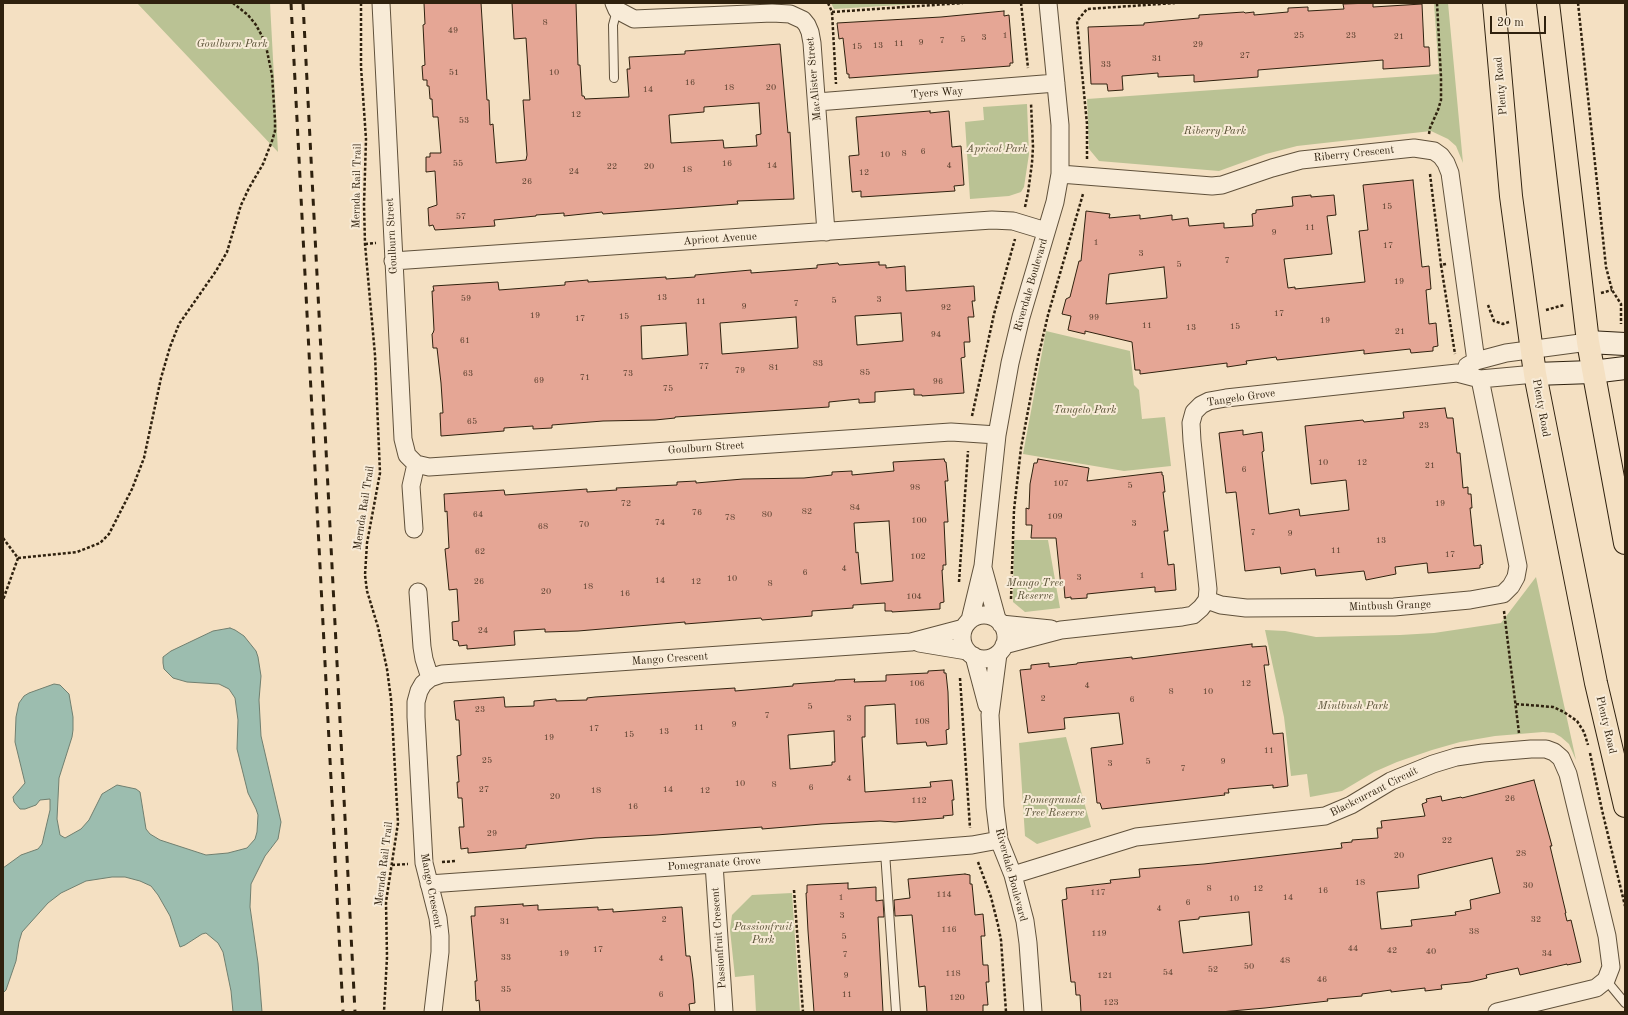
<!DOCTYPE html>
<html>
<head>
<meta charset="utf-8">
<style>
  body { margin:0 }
  #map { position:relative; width:1628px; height:1015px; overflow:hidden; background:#f4e0c2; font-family:"Old Standard TT",serif }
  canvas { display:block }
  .frame { position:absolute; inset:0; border:4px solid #2f210e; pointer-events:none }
  .scale { position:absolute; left:1490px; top:16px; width:56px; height:18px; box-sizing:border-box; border:2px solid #2f210e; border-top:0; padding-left:5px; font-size:12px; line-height:14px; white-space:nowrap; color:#2f210e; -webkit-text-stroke:3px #f8ebd7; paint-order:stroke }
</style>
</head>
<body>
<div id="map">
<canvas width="1628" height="1015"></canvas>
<div class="frame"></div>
<div class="scale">20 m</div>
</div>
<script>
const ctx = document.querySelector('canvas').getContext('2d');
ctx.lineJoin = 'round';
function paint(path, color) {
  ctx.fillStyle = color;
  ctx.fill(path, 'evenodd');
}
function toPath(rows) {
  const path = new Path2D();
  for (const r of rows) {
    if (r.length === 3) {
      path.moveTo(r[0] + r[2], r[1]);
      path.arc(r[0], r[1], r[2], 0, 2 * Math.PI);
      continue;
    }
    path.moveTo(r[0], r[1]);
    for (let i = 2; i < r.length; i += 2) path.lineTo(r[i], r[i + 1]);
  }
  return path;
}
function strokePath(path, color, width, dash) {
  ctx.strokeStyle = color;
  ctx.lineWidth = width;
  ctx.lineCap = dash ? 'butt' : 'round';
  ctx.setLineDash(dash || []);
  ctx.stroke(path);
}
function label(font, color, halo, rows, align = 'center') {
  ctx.font = font + ' "Old Standard TT",serif';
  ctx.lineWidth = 4;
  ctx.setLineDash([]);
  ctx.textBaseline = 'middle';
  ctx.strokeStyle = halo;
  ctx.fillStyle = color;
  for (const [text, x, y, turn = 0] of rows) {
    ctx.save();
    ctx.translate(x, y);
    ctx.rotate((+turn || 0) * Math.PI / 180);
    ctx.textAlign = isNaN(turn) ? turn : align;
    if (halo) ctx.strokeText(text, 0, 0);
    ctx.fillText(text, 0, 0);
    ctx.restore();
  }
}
paint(toPath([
  [137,3,270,3,278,152],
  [831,3,934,3,834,9],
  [1434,3,1448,3,1463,163,1456,146,1448,139,1431,131,1297,146,1266,154,1219,171,1099,161,1089,149,1087,99,1439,74],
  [1027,104,1029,154,1024,187,1021,192,1009,196,970,199,965,122,984,120,983,107],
  [1046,331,1130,351,1134,385,1139,390,1142,419,1165,417,1171,466,1124,471,1023,454],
  [1014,540,1048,540,1060,608,1025,612,1013,602],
  [1536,577,1576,760,1569,744,1561,737,1554,733,1543,732,1495,736,1460,742,1432,750,1397,762,1374,772,1342,791,1310,797,1307,774,1291,776,1284,717,1265,630,1285,631,1316,637,1400,635,1434,633,1501,623],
  [1066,737,1091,827,1037,844,1025,836,1019,743],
  [792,893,800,1012,756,1012,754,975,735,977,730,930,732,915,752,895]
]), '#bac294');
const water = toPath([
  [230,628,235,630,244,636,256,651,258,657,261,676,259,700,261,736,281,822,278,839,265,856,251,884,250,907,258,963,262,1012,233,1012,231,991,223,952,218,943,206,933,202,934,185,945,180,947,170,916,158,895,151,886,140,881,125,877,112,877,86,881,61,893,48,903,22,932,19,942,16,961,6,990,3,993,3,868,21,855,38,849,42,844,50,810,50,799,40,800,36,805,25,809,20,809,14,802,13,797,25,783,15,742,16,717,19,703,24,696,29,693,54,684,60,685,69,694,73,717,73,730,72,737,59,778,57,819,60,835,65,838,81,829,89,820,102,794,117,785,136,789,140,792,146,829,150,834,160,840,206,855,228,853,247,848,255,839,257,832,258,815,256,809,248,793,237,749,238,720,235,698,229,689,219,684,187,682,173,678,164,669,163,663,163,657,171,651,213,631,230,628]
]);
paint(water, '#9cbdaf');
strokePath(water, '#707f6f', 1);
const building = toPath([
  [424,3,481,3,487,100,489,100,490,125,493,124,496,163,526,160,527,155,523,100,530,100,526,38,514,39,512,3,576,3,578,65,580,65,582,96,584,96,585,99,629,97,627,69,630,69,629,57,685,54,685,51,780,44,788,133,790,132,794,199,737,201,738,204,603,214,602,212,564,216,564,213,536,215,536,216,494,220,495,226,435,230,433,225,429,226,428,208,437,205,435,171,426,172,426,157,430,157,430,153,441,153,438,117,433,117,432,99,430,99,429,86,427,86,427,80,423,80,422,66,425,65,423,25,425,24,424,3],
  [759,103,761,134,756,135,757,146,724,148,723,140,671,143,669,115,704,112,704,107,759,103],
  [1373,3,1373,7,1422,4,1424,47,1429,47,1430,66,1383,69,1383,60,1258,70,1258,77,1194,82,1194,75,1158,77,1158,73,1122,76,1123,90,1108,91,1107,84,1091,84,1088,27,1144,25,1144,23,1199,18,1199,15,1244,12,1245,13,1254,12,1254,15,1288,12,1288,8,1308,7,1308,11,1344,9,1343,4,1373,3],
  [1004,11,1004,16,1009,15,1013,63,1010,63,1010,66,849,78,849,74,847,74,843,38,839,39,837,23,941,17,1004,11],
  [930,111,930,113,949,111,952,147,961,146,964,185,954,186,955,191,861,197,861,191,852,192,849,156,859,155,856,117,930,111],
  [1413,180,1422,267,1429,266,1431,289,1426,290,1429,324,1436,323,1438,346,1433,347,1433,351,1411,353,1410,349,1364,354,1364,350,1277,360,1276,357,1246,361,1247,364,1227,367,1227,363,1140,374,1140,370,1135,370,1132,342,1085,331,1085,334,1068,330,1071,316,1062,314,1066,299,1070,297,1079,261,1081,261,1086,211,1110,214,1109,218,1140,215,1140,219,1172,215,1172,220,1188,218,1189,226,1224,223,1224,228,1253,226,1252,214,1256,213,1256,210,1293,206,1292,197,1311,195,1311,197,1334,195,1336,215,1327,216,1332,254,1284,259,1288,288,1295,287,1295,289,1365,282,1359,231,1368,230,1363,185,1413,180],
  [1164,267,1167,298,1106,304,1109,274,1164,267],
  [879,262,879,265,886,265,886,268,905,266,906,291,974,286,975,301,972,301,974,317,968,317,970,342,964,342,965,357,961,358,964,393,922,396,922,395,914,395,914,389,875,392,875,402,859,403,859,399,829,402,829,407,675,417,675,418,655,420,603,421,552,425,552,428,533,429,533,426,504,428,504,431,441,436,440,413,443,413,441,383,437,348,433,348,432,334,433,333,434,330,432,291,434,291,433,286,498,282,499,290,565,285,565,282,588,280,588,282,666,277,666,279,695,277,695,275,751,270,751,273,817,268,817,265,838,263,839,265,879,262],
  [901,313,903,341,857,345,855,316,901,313],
  [796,317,798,348,722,354,720,323,796,317],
  [686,323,688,355,642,359,641,326,686,323],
  [1445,408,1447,418,1453,418,1457,453,1460,453,1463,488,1468,487,1468,494,1471,494,1472,508,1470,508,1474,546,1481,545,1483,564,1480,565,1480,568,1428,573,1427,563,1395,567,1396,574,1366,580,1364,571,1316,576,1315,569,1281,574,1280,567,1245,571,1236,492,1226,493,1219,433,1243,430,1243,435,1262,432,1264,451,1262,452,1269,514,1299,509,1300,516,1349,510,1346,480,1311,484,1305,426,1363,420,1364,422,1404,418,1403,412,1445,408],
  [944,459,945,462,946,462,948,481,945,481,948,522,944,522,946,565,943,565,943,570,942,570,944,602,940,603,940,609,892,612,892,611,885,611,885,603,853,605,853,608,812,611,812,616,762,620,761,618,685,624,685,622,578,631,545,632,545,629,514,631,515,645,467,649,467,645,459,646,458,641,453,640,452,622,459,621,457,589,449,590,445,549,449,548,447,511,445,512,444,494,504,490,505,495,587,489,587,492,617,490,616,488,677,485,677,482,696,481,696,483,743,479,804,478,832,475,832,472,852,471,852,475,894,471,893,462,944,459],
  [889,521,893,581,861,584,858,552,856,553,854,523,889,521],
  [1038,459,1089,468,1087,481,1162,472,1162,475,1163,475,1165,492,1163,492,1168,531,1164,531,1168,565,1174,564,1176,590,1155,592,1155,587,1087,594,1087,598,1071,599,1071,597,1065,598,1064,586,1061,587,1056,538,1031,538,1032,525,1026,525,1026,508,1029,509,1030,484,1034,463,1037,463,1038,459],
  [1252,644,1252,647,1266,646,1269,665,1264,665,1273,734,1283,733,1288,786,1273,788,1273,785,1228,789,1229,793,1224,793,1225,795,1102,809,1100,803,1097,803,1091,748,1123,744,1119,713,1064,718,1065,729,1028,733,1020,670,1031,669,1031,665,1049,663,1049,667,1077,664,1077,663,1132,657,1132,659,1252,644],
  [944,670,944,673,946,673,948,692,949,729,946,730,947,744,927,746,926,742,897,744,895,704,865,706,865,737,862,737,865,792,931,787,930,782,952,780,954,800,952,800,953,815,943,816,944,818,895,822,880,821,822,824,762,829,762,827,656,835,595,838,526,845,526,848,468,853,468,848,461,849,459,827,464,827,462,798,458,798,457,782,459,782,457,756,461,755,459,720,456,720,454,701,504,697,505,707,534,706,534,701,556,699,556,701,587,700,587,698,595,697,735,688,735,691,793,686,793,684,835,681,835,680,855,679,854,682,886,681,886,675,928,673,928,671,944,670],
  [834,731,835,762,832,762,832,765,790,769,788,735,834,731],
  [1534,780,1552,846,1550,846,1566,913,1565,913,1567,921,1571,920,1581,962,1567,965,1567,964,1520,975,1518,968,1486,975,1487,978,1470,982,1441,985,1442,989,1425,991,1425,988,1391,992,1391,990,1362,994,1362,996,1327,999,1328,1001,1265,1008,1220,1012,1081,1012,1080,995,1076,995,1075,982,1071,982,1062,900,1067,899,1066,888,1111,883,1110,880,1140,877,1139,869,1204,864,1342,848,1341,843,1352,842,1352,840,1378,838,1377,828,1382,828,1381,821,1425,816,1422,804,1427,802,1426,799,1441,796,1442,801,1461,797,1462,798,1534,780],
  [1492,858,1500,893,1470,900,1471,909,1455,912,1456,915,1411,920,1412,926,1381,929,1377,892,1419,888,1418,875,1492,858],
  [1249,912,1252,945,1183,953,1179,921,1199,919,1199,917,1249,912],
  [965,874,970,875,970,884,972,884,975,915,983,914,985,936,981,936,983,965,988,965,989,982,986,982,988,1005,983,1005,983,1012,927,1012,925,986,919,987,912,915,895,916,894,900,910,898,908,879,965,874],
  [848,883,848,889,876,887,876,901,883,900,884,917,878,917,883,1012,814,1012,808,931,806,893,807,893,807,885,848,883],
  [523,904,523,906,538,905,538,910,598,907,598,910,613,909,613,912,682,907,686,956,690,956,693,979,695,1003,689,1004,690,1012,480,1012,479,1000,476,1001,475,981,477,981,471,916,475,916,475,907,523,904]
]);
paint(building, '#e5a695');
strokePath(building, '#2f210e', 1);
const lane = toPath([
  [614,78,613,25,617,10],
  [885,852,896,1012],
  [1606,980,1625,1003]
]);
const street = toPath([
  [381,3,403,439,407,455,416,464,429,467,951,432,997,435],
  [614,3,617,10,634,19,772,13,790,14,803,20,807,25,810,32,812,43,826,232],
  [817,102,1056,83],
  [1060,174,1212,186,1222,185,1272,168,1301,160,1414,148,1434,151,1441,156,1446,163,1450,173,1476,361],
  [393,261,992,220,1013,221,1046,231],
  [1467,366,1476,361,1506,353,1588,342],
  [414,529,411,486,416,464],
  [983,568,997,619],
  [418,592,422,647,424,659,430,678],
  [1207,600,1221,605,1246,608,1394,607,1470,600,1503,594,1511,586,1516,577,1518,566,1480,379],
  [984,637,22],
  [970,620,983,566,997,435,1010,363,1021,317,1055,202,1060,174,1060,125,1048,3],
  [1001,624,1051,629],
  [919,643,967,651],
  [1004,645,1061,630,1182,617,1193,615,1201,608,1207,600,1208,589,1192,441,1191,423,1194,412,1201,405,1209,401,1226,398,1457,373,1480,379,1535,374],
  [998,654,990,715,995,807,999,840,1013,875,1025,921,1028,943,1033,1012],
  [974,656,987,705],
  [714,864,724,1012],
  [1013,875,1136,837,1325,816,1351,805,1391,781,1433,764,1456,757,1483,753,1531,749,1546,749,1554,752,1561,758,1568,774,1607,936,1611,967,1606,980,1596,988,1497,1012],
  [429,884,885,852,972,845,999,840],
  [433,1012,440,952,440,936,438,918,424,863,416,717,416,702,419,691,423,684,430,678,442,674,911,642,964,628]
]);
const secondary = toPath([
  [1588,342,1625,344],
  [1535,374,1592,372,1625,368]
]);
const highway = toPath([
  [1494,3,1511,196,1535,374,1596,683,1625,806],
  [1548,3,1588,342,1625,543]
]);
strokePath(lane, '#60513b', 10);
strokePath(street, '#60513b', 19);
strokePath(secondary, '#2f210e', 24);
strokePath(highway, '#2f210e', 24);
strokePath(toPath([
  [361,3,361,67,366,139,364,205,365,244,375,355,380,473,367,543,365,575,367,591,378,627,387,669,391,699,398,823,386,902,387,957,384,1012],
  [828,3,832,12,836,84],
  [1021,3,1028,68],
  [1578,3,1606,267,1612,290,1621,304,1621,324],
  [832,12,963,3],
  [1429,134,1430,128,1438,110,1441,100,1441,77,1437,3],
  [1087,159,1087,124,1077,21,1087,9,1175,3],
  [1430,174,1441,265],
  [1025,207,1028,193,1032,163,1033,147,1031,103],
  [365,244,376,243],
  [1446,264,1441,265,1455,354],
  [1601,293,1612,290],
  [1488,305,1494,321,1503,324,1509,322],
  [1546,310,1564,305],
  [972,416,994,314,1015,239],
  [3,538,18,558,3,600],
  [18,558,77,552,100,543,109,534,132,489,144,458,161,378,170,347,179,324,216,271,227,252,241,205,249,188,263,164,272,141,275,131,275,120,272,75,266,46,262,36,256,25,248,15,233,3],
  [959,582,968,451],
  [1011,599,1014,510,1021,448,1038,358,1048,315,1083,194],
  [1504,611,1519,733],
  [960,678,970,828],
  [1516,704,1553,707,1564,712,1577,721,1584,732,1588,745],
  [1590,753,1602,810,1625,906],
  [442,862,456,861],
  [978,862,991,897,998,925,1001,940,1006,1012],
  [392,865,408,864],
  [794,890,803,1012]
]), '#2f210e', 2.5, [3, 2]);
strokePath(lane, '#f8ebd7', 8);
strokePath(street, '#f8ebd7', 17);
strokePath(secondary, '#f8ebd7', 22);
strokePath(highway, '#f4e0c2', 22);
strokePath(toPath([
  [291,3,343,1012],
  [303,3,355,1012]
]), '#2f210e', 3, [7, 7]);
label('9px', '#5c4230', null, [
  ["8",545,23],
  ["49",453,31],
  ["1",1005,36],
  ["25",1299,36],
  ["23",1351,36],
  ["21",1399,37],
  ["3",984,38],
  ["5",963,40],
  ["7",942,41],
  ["9",921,43],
  ["11",899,44],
  ["29",1198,45],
  ["13",878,46],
  ["15",857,47],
  ["27",1245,56],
  ["31",1157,59],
  ["33",1106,65],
  ["51",454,73],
  ["10",554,73],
  ["16",690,83],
  ["18",729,88],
  ["20",771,88],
  ["14",648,90],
  ["12",576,115],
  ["53",464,121],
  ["6",923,152],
  ["8",904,154],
  ["10",885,155],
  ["55",458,164],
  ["16",727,164],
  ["14",772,166],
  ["4",949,166],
  ["22",612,167],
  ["20",649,167],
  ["18",687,170],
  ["24",574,172],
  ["12",864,173],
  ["26",527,182],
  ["15",1387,207],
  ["57",461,217],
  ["11",1310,228],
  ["9",1274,233],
  ["1",1096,243],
  ["17",1388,246],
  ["3",1141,254],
  ["7",1227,261],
  ["5",1179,265],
  ["19",1399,282],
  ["13",662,298],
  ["59",466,299],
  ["3",879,300],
  ["5",834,301],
  ["11",701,302],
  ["7",796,304],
  ["9",744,307],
  ["92",946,308],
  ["17",1279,314],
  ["19",535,316],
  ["15",624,317],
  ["99",1094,318],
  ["17",580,319],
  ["19",1325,321],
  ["11",1147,326],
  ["15",1235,327],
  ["13",1191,328],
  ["21",1400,332],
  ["94",936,335],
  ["61",465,341],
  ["83",818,364],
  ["77",704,367],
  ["81",774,368],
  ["79",740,371],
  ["85",865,373],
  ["63",468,374],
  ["73",628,374],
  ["71",585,378],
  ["69",539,381],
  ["96",938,382],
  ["75",668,389],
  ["65",472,422],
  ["23",1424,426],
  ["10",1323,463],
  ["12",1362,463],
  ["21",1430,466],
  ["6",1244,470],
  ["107",1061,484],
  ["5",1130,486],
  ["98",915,488],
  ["72",626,504],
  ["19",1440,504],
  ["84",855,508],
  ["82",807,512],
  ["76",697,513],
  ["64",478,515],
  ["80",767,515],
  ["109",1055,517],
  ["78",730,518],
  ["100",919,521],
  ["74",660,523],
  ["3",1134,524],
  ["70",584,525],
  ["68",543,527],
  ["7",1253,533],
  ["9",1290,534],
  ["13",1381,541],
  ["11",1336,551],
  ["62",480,552],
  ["17",1450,555],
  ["102",918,557],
  ["4",844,569],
  ["6",805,573],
  ["1",1142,576],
  ["3",1079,578],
  ["10",732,579],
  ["14",660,581],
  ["26",479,582],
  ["12",696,582],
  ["8",770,584],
  ["18",588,587],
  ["20",546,592],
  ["16",625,594],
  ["104",914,597],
  ["24",483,631],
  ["106",917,684],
  ["12",1246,684],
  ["4",1087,686],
  ["8",1171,692],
  ["10",1208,692],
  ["2",1043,699],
  ["6",1132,700],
  ["5",810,707],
  ["23",480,710],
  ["7",767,716],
  ["3",849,719],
  ["108",922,722],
  ["9",734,725],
  ["11",699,728],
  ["17",594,729],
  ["13",664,732],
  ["15",629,735],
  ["19",549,738],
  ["11",1269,751],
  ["25",487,761],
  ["5",1148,762],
  ["9",1223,762],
  ["3",1110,764],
  ["7",1183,769],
  ["4",849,779],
  ["10",740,784],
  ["8",774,785],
  ["6",811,788],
  ["27",484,790],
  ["14",668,790],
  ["18",596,791],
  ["12",705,791],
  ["20",555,797],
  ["26",1510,799],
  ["112",919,801],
  ["16",633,807],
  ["29",492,834],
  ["22",1447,841],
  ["28",1521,854],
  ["20",1399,856],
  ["18",1360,883],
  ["30",1528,886],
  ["8",1209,889],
  ["12",1258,889],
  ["16",1323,891],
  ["117",1098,893],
  ["114",944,895],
  ["1",841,898],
  ["14",1288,898],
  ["10",1234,899],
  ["6",1188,903],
  ["4",1159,909],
  ["3",842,916],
  ["2",664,920],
  ["32",1536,920],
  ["31",505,922],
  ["116",949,930],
  ["38",1474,932],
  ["119",1099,934],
  ["5",844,937],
  ["44",1353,949],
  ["17",598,950],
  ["42",1392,951],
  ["40",1431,952],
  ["19",564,954],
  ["34",1547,954],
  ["7",845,955],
  ["33",506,958],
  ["4",661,959],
  ["48",1285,961],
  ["50",1249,967],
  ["52",1213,970],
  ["54",1168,973],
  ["118",953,974],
  ["9",846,976],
  ["121",1105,976],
  ["46",1322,980],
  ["35",506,990],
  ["6",661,995],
  ["11",847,995],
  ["120",957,998],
  ["123",1111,1003]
]);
label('italic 11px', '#595136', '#f8ebd7', [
  ["Goulburn Park",232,44],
  ["Riberry Park",1215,131],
  ["Apricot Park",997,149],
  ["Tangelo Park",1085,410],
  ["Mango Tree",1035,583],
  ["Reserve",1035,596],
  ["Mintbush Park",1353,706],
  ["Pomegranate",1054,800],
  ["Tree Reserve",1054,813],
  ["Passionfruit",763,927],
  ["Park",763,940]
]);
label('11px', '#2f210e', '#f8ebd7', [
  ["MacAlister Street",814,79,-95],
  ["Plenty Road",1501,86,-95],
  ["Tyers Way",937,93,-4],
  ["Riberry Crescent",1354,154,-6],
  ["Mernda Rail Trail",357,186,-89],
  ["Goulburn Street",392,236,-93],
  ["Apricot Avenue",720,239,-4],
  ["Riverdale Boulevard",1031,285,-74],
  ["Tangelo Grove",1241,398,-8],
  ["Plenty Road",1541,408,80],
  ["Goulburn Street",706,448,-4],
  ["Mernda Rail Trail",364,508,-81],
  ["Mintbush Grange",1390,606,-2],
  ["Mango Crescent",670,659,-4],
  ["Plenty Road",1606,725,77],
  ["Blackcurrant Circuit",1374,792,-27],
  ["Mernda Rail Trail",384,864,-83],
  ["Pomegranate Grove",714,864,-4],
  ["Riverdale Boulevard",1011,875,75],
  ["Mango Crescent",431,891,79],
  ["Passionfruit Crescent",719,938,-94]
]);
</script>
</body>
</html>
